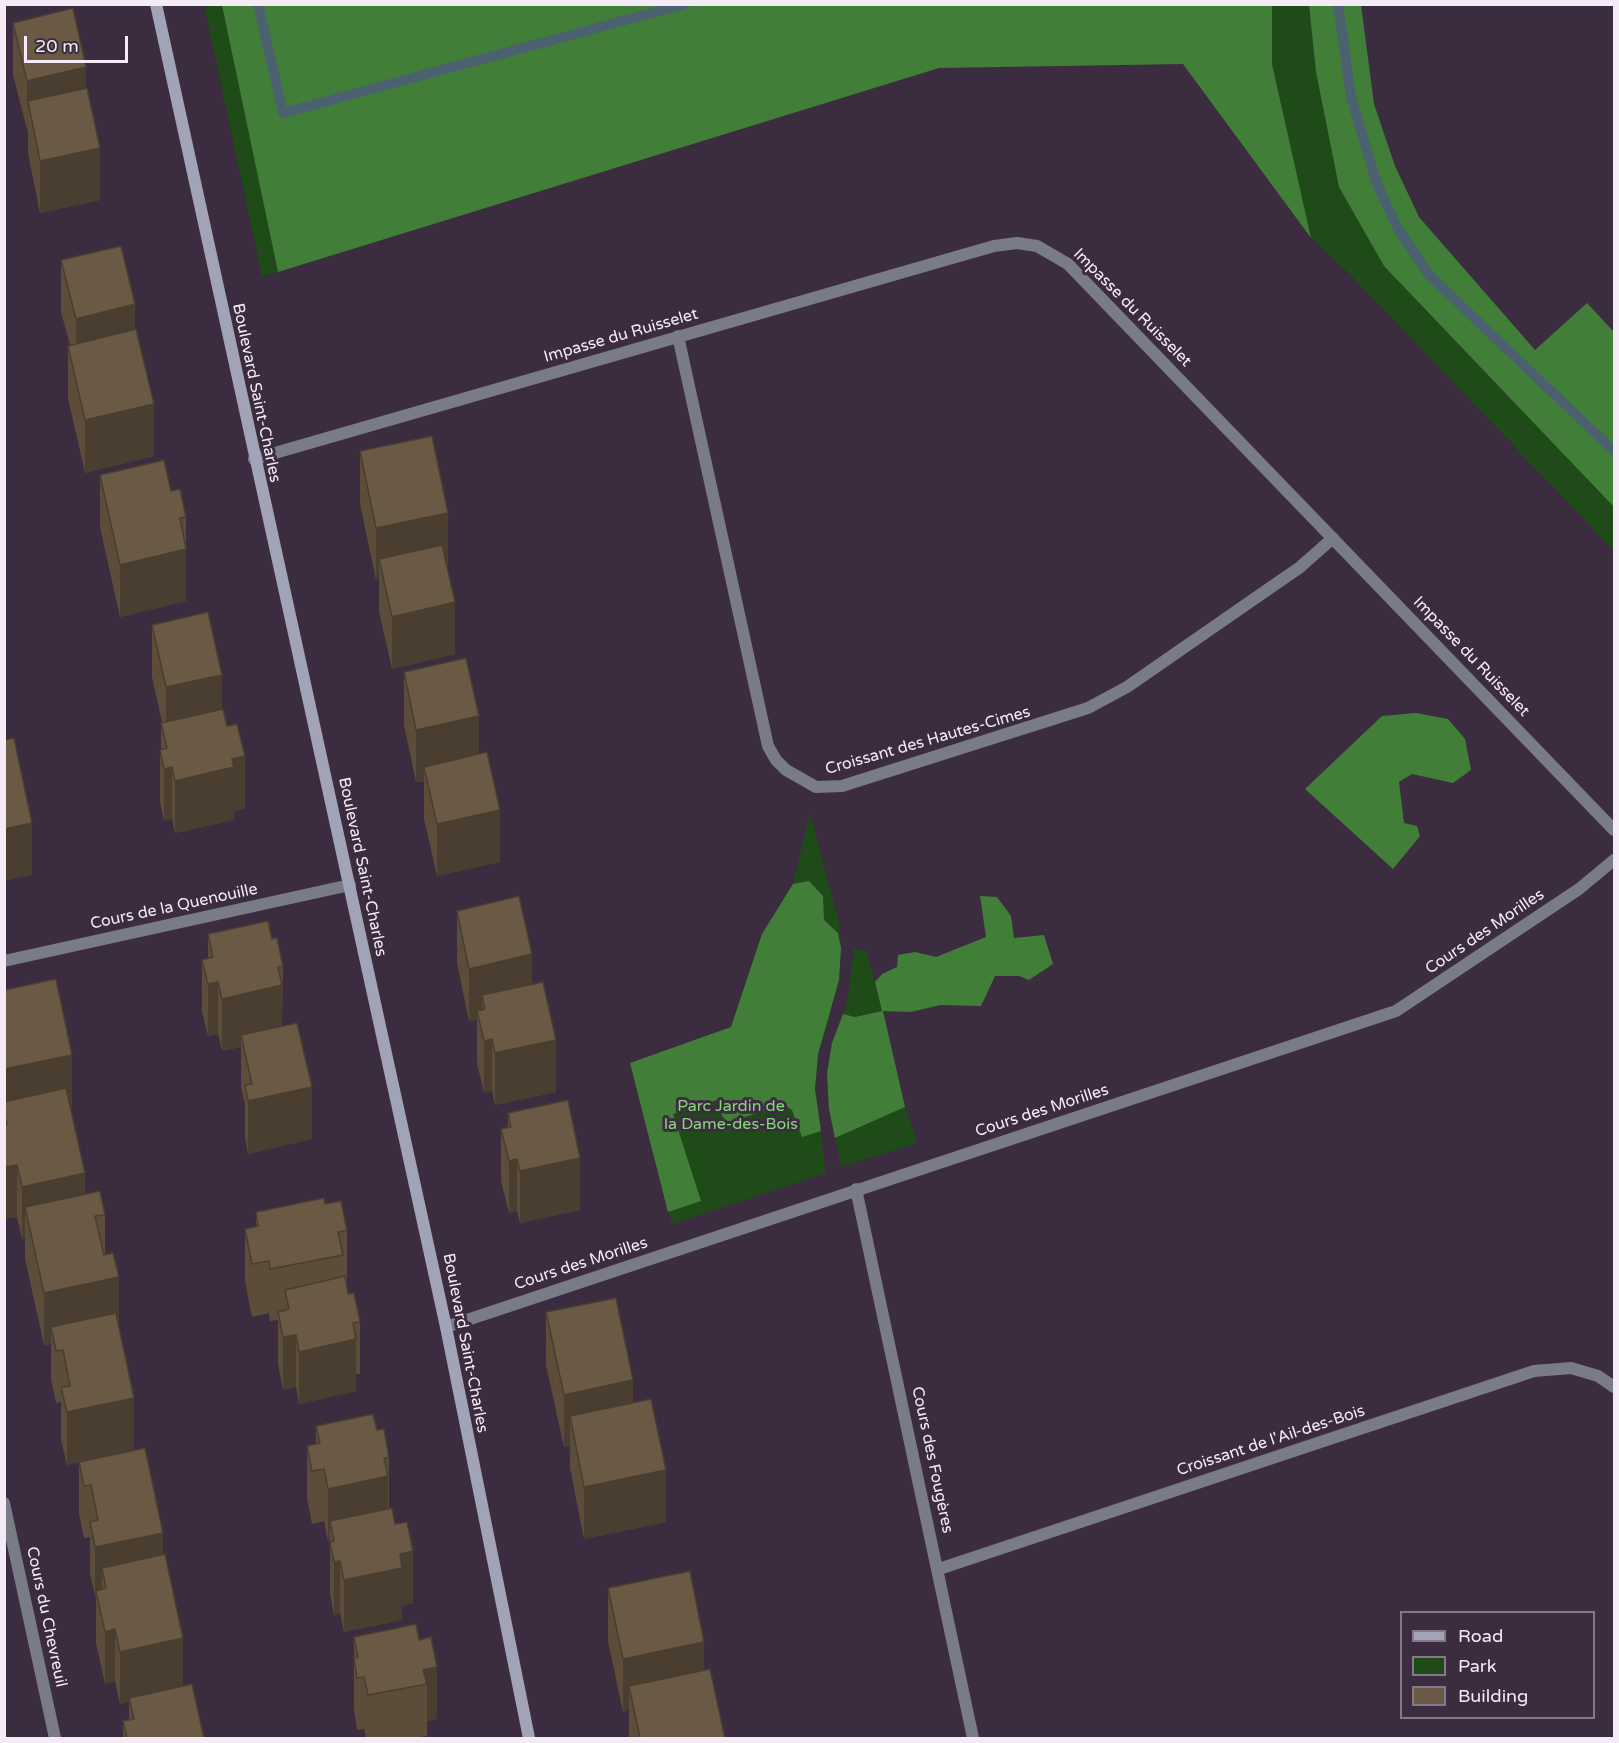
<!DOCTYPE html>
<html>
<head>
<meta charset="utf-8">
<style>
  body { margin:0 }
  #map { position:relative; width:1619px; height:1743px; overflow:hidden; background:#3c2c3f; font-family:"Varela Round",sans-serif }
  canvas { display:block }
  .frame { position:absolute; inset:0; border:6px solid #f5ebf7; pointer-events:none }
  .legend { position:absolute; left:1400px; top:1611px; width:195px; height:108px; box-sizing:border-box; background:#3c2c3f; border:2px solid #867889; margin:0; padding:8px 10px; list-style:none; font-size:18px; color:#f5ebf7 }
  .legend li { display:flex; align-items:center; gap:12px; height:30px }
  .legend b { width:30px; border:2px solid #867889 }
  .scale { position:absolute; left:24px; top:36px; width:104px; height:27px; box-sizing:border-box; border:3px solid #f5ebf7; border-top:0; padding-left:8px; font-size:18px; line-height:21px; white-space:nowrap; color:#f5ebf7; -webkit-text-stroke:4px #3c2c3f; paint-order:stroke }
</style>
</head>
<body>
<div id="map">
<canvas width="1619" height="1743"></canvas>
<div class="frame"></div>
<ul class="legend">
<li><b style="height:8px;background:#a1a4b6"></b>Road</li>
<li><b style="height:16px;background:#1f4b18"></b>Park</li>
<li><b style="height:16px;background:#6a5944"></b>Building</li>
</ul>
<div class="scale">20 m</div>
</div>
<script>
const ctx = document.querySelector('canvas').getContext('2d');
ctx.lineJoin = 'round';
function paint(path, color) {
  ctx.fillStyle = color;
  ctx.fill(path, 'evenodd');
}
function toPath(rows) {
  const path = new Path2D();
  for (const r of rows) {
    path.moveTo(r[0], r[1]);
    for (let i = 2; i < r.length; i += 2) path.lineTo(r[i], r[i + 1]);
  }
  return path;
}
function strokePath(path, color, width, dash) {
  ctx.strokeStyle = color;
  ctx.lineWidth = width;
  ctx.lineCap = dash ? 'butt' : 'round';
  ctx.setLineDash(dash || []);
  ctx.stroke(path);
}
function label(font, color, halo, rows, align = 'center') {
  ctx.font = font + ' "Varela Round",sans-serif';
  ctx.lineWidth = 6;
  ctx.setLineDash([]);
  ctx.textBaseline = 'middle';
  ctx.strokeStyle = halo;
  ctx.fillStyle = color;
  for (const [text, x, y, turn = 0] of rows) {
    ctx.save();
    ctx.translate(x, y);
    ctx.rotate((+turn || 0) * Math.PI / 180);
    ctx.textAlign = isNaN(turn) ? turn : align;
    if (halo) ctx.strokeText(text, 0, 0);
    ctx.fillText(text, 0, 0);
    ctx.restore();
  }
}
paint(toPath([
  [204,5,222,5,241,88,278,272,262,276],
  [1272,5,1309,5,1316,72,1339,187,1384,266,1614,507,1614,551,1347,271,1311,238,1272,64],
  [810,813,839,922,841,948,838,933,824,920,823,896,809,881,793,884],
  [762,934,830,1018,818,1054,815,1089,826,1173,672,1224,630,1063,731,1027],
  [854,948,867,952,882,1011,855,1017,843,1014,847,1002],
  [905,1107,917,1143,841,1167,835,1138]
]), '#1f4b18');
paint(toPath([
  [222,5,1272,5,1272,64,1311,238,1183,64,939,68,278,272],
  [1309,5,1361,5,1374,104,1395,166,1419,217,1535,350,1587,303,1614,332,1614,507,1384,266,1339,187,1316,72],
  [1416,713,1448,719,1465,739,1471,770,1453,783,1412,774,1399,782,1404,823,1417,826,1420,836,1393,869,1305,789,1382,716],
  [809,881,823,896,824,920,838,933,841,948,839,980,818,1054,815,1089,821,1131,802,1137,792,1110,779,1101,767,1104,764,1111,725,1123,717,1100,673,1114,701,1201,668,1212,630,1063,731,1027,762,934,793,884],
  [980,896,997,897,1011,916,1014,938,1044,935,1053,964,1029,980,1019,976,995,976,981,1006,940,1005,911,1012,883,1011,905,1107,835,1138,829,1109,827,1073,832,1043,843,1014,855,1017,882,1011,875,982,882,974,897,967,898,955,915,952,936,957,986,937]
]), '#417f38');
strokePath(toPath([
  [258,4,283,113,685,4],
  [1338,4,1351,97,1377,184,1397,227,1429,275,1614,451]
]), '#4c6170', 10);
strokePath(toPath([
  [678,336,768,746,776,760,786,770,816,787,842,786,1088,708,1127,687,1267,590,1299,568,1333,538],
  [254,459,994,246,1017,243,1037,246,1068,264,1614,830],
  [4,961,350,885],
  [856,1189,973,1738],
  [446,1327,1396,1011,1579,889,1614,860],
  [4,1503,55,1738],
  [939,1569,1534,1371,1571,1368,1598,1376,1614,1387]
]), '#797b87', 12);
strokePath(toPath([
  [156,4,446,1327,529,1738]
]), '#a1a4b6', 12);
paint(toPath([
  [13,23,86,88,100,200,40,213,28,153,28,133,13,75],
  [61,260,135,330,154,456,85,473,68,398,68,346,70,345,61,312],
  [360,451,448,565,446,565,455,654,392,669,379,611,379,579,376,580,360,504],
  [100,475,171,491,186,517,186,601,120,617,100,527],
  [152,625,222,709,245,808,234,811,234,820,175,833,172,819,164,821,160,802,160,750,161,749,161,723,162,722,152,677],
  [404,672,479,754,500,862,437,876,424,819,424,781,416,782,404,725],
  [457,911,532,984,556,1092,495,1105,492,1091,484,1093,477,1063,477,1019,469,1021,457,963],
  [208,934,272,939,283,966,282,1026,312,1139,248,1154,245,1137,245,1104,241,1087,241,1047,222,1051,218,1034,208,1036,202,1012,202,960,208,958],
  [4,990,72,1107,70,1107,85,1194,105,1215,105,1254,119,1325,134,1450,163,1554,183,1686,204,1738,123,1738,123,1721,129,1720,129,1702,120,1704,115,1681,105,1684,96,1643,96,1599,90,1574,90,1537,84,1538,79,1514,79,1462,67,1465,61,1440,61,1402,56,1403,51,1379,51,1344,44,1345,25,1259,25,1238,22,1239,17,1217,6,1219,4,1211],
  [508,1113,580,1210,520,1223,517,1211,509,1213,501,1181,501,1129,508,1127],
  [325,1204,347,1230,347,1282,346,1282,348,1294,360,1322,360,1374,356,1374,356,1391,299,1404,296,1387,283,1390,278,1364,278,1320,270,1321,269,1313,252,1317,245,1281,245,1229,256,1226,256,1212],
  [546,1312,633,1403,666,1522,584,1539,570,1468,570,1446,564,1447,546,1365],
  [316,1426,377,1430,389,1458,389,1509,413,1603,402,1606,402,1620,344,1632,340,1613,334,1615,330,1594,330,1541,328,1541,324,1521,312,1524,307,1498,307,1446,316,1444],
  [608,1588,704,1670,725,1738,629,1738,629,1710,623,1712,608,1641],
  [416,1624,437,1719,427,1721,427,1736,413,1738,366,1738,364,1729,357,1730,354,1710,354,1637]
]), '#5b4d3a');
paint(toPath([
  [86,67,86,119,28,101,27,134,27,81],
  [100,148,100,200,40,213,40,161],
  [135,304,135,356,76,371,76,319],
  [154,404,154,456,85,473,85,420],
  [448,513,448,565,383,579,379,559,379,579,376,580,376,528],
  [186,549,186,601,120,617,120,565],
  [455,602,455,654,392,669,392,617],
  [222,675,222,727,166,739,166,687],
  [479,716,479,768,424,767,424,781,416,782,416,730],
  [245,756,245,808,234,811,234,820,175,833,175,781,232,759],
  [172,767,172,819,164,821,164,769],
  [500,810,500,862,437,876,437,824],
  [32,823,32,875,4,881,4,829],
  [532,954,532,1006,485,1009,482,995,482,1018,477,1011,477,1019,469,1021,469,969],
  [218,982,218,1034,208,1036,208,984],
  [282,985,282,1037,241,1035,241,1047,222,1051,222,999],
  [492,1039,492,1091,484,1093,484,1041],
  [556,1040,556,1092,495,1105,495,1053],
  [72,1055,72,1107,6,1121,4,1113,4,1069],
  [312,1087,312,1139,248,1154,248,1101],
  [580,1158,580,1210,520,1223,520,1171],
  [517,1159,517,1211,509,1213,509,1161],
  [17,1165,17,1217,6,1219,6,1167],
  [85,1173,85,1225,25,1207,25,1238,22,1239,22,1187],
  [119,1277,119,1329,51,1327,51,1344,44,1345,44,1293],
  [296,1335,296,1387,283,1390,283,1337],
  [356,1339,356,1391,299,1404,299,1352],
  [633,1380,633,1432,570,1416,570,1446,564,1447,564,1395],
  [134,1398,134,1450,67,1465,67,1412],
  [666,1470,666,1522,584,1539,584,1487],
  [388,1476,388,1528,330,1521,330,1541,328,1541,328,1489],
  [163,1533,163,1585,106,1588,102,1568,102,1598,96,1591,95,1600,95,1547],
  [413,1551,413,1603,402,1606,402,1620,344,1632,344,1580,400,1554],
  [340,1561,340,1613,334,1615,334,1562],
  [115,1629,115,1681,105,1684,105,1632],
  [183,1638,183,1690,129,1698,129,1702,120,1704,120,1652],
  [704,1642,704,1694,629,1686,629,1710,623,1712,623,1659],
  [437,1667,437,1719,427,1721,427,1684,423,1670]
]), '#4a3e30');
const building = toPath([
  [73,8,86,67,27,81,13,23,73,8],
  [87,88,100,148,40,161,28,101,87,88],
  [121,246,135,304,76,319,61,260,121,246],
  [136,329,154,404,85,420,68,346,136,329],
  [432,436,448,513,376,528,360,451,432,436],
  [164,460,171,491,180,489,186,517,180,518,186,549,120,565,100,475,164,460],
  [442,545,455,602,392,617,379,559,442,545],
  [208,612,222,675,166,687,152,625,208,612],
  [466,658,479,716,416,730,404,672,466,658],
  [223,709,227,726,237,724,245,756,232,759,234,767,175,781,172,767,164,769,160,750,167,748,161,723,223,709],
  [14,738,32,823,4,829,4,740,14,738],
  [487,752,500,810,437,824,424,767,487,752],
  [519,896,532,954,469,969,457,911,519,896],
  [268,921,272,939,277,938,283,966,278,967,282,985,222,999,218,982,208,984,202,960,213,957,208,934,268,921],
  [56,979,72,1055,4,1069,4,990,56,979],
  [543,982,556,1040,495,1053,492,1039,484,1041,481,1028,477,1011,485,1009,482,995,543,982],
  [297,1023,312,1087,248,1101,245,1085,252,1084,241,1035,297,1023],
  [66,1088,85,1173,22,1187,17,1165,6,1167,4,1159,4,1124,7,1124,4,1113,4,1102,66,1088],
  [568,1100,580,1158,520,1171,517,1159,509,1161,501,1129,511,1127,508,1113,568,1100],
  [100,1191,105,1215,95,1216,104,1255,113,1253,119,1277,44,1293,25,1207,100,1191],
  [324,1198,325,1204,341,1201,347,1230,338,1232,343,1255,270,1269,269,1261,252,1264,245,1229,258,1226,256,1212,324,1198],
  [345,1276,348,1294,354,1293,360,1322,353,1323,356,1339,299,1352,296,1335,283,1337,278,1312,289,1309,285,1290,345,1276],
  [616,1298,633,1380,564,1395,546,1312,616,1298],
  [116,1313,134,1398,67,1412,61,1387,70,1386,63,1350,56,1351,51,1327,116,1313],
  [651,1399,666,1470,584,1487,570,1416,651,1399],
  [373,1414,377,1430,384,1429,389,1458,384,1458,388,1476,328,1489,324,1469,312,1471,307,1446,320,1443,316,1426,373,1414],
  [145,1448,163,1533,95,1547,90,1522,98,1520,91,1485,84,1486,79,1462,145,1448],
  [392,1508,395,1524,407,1522,413,1551,400,1554,402,1568,344,1580,340,1561,334,1562,330,1542,334,1541,330,1521,392,1508],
  [165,1554,183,1638,120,1652,115,1629,105,1632,96,1591,106,1588,102,1568,165,1554],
  [690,1571,704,1642,623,1659,608,1588,690,1571],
  [416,1624,419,1640,431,1637,437,1667,423,1670,427,1684,368,1695,364,1677,357,1678,354,1658,358,1657,354,1637,416,1624],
  [710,1669,725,1738,640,1738,629,1686,710,1669],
  [192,1684,204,1738,127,1738,123,1721,134,1719,129,1698,192,1684]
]);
paint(building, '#6a5944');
strokePath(building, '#4a3e30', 1.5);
label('16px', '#f5ebf7', '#3c2c3f', [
  ["Impasse du Ruisselet",1132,308,45],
  ["Impasse du Ruisselet",621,336,-16],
  ["Boulevard Saint-Charles",256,393,78],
  ["Impasse du Ruisselet",1471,657,46],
  ["Croissant des Hautes-Cimes",928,741,-16],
  ["Boulevard Saint-Charles",362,867,78],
  ["Cours de la Quenouille",174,907,-12],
  ["Cours des Morilles",1485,932,-34],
  ["Cours des Morilles",1042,1111,-18],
  ["Cours des Morilles",581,1264,-18],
  ["Boulevard Saint-Charles",465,1343,79],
  ["Croissant de l'Ail-des-Bois",1271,1441,-18],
  ["Cours des Fougères",932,1460,78],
  ["Cours du Chevreuil",46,1617,78]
]);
label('16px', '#86d879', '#3c2c3f', [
  ["Parc Jardin de",731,1107],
  ["la Dame-des-Bois",731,1125]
]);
</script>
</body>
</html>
